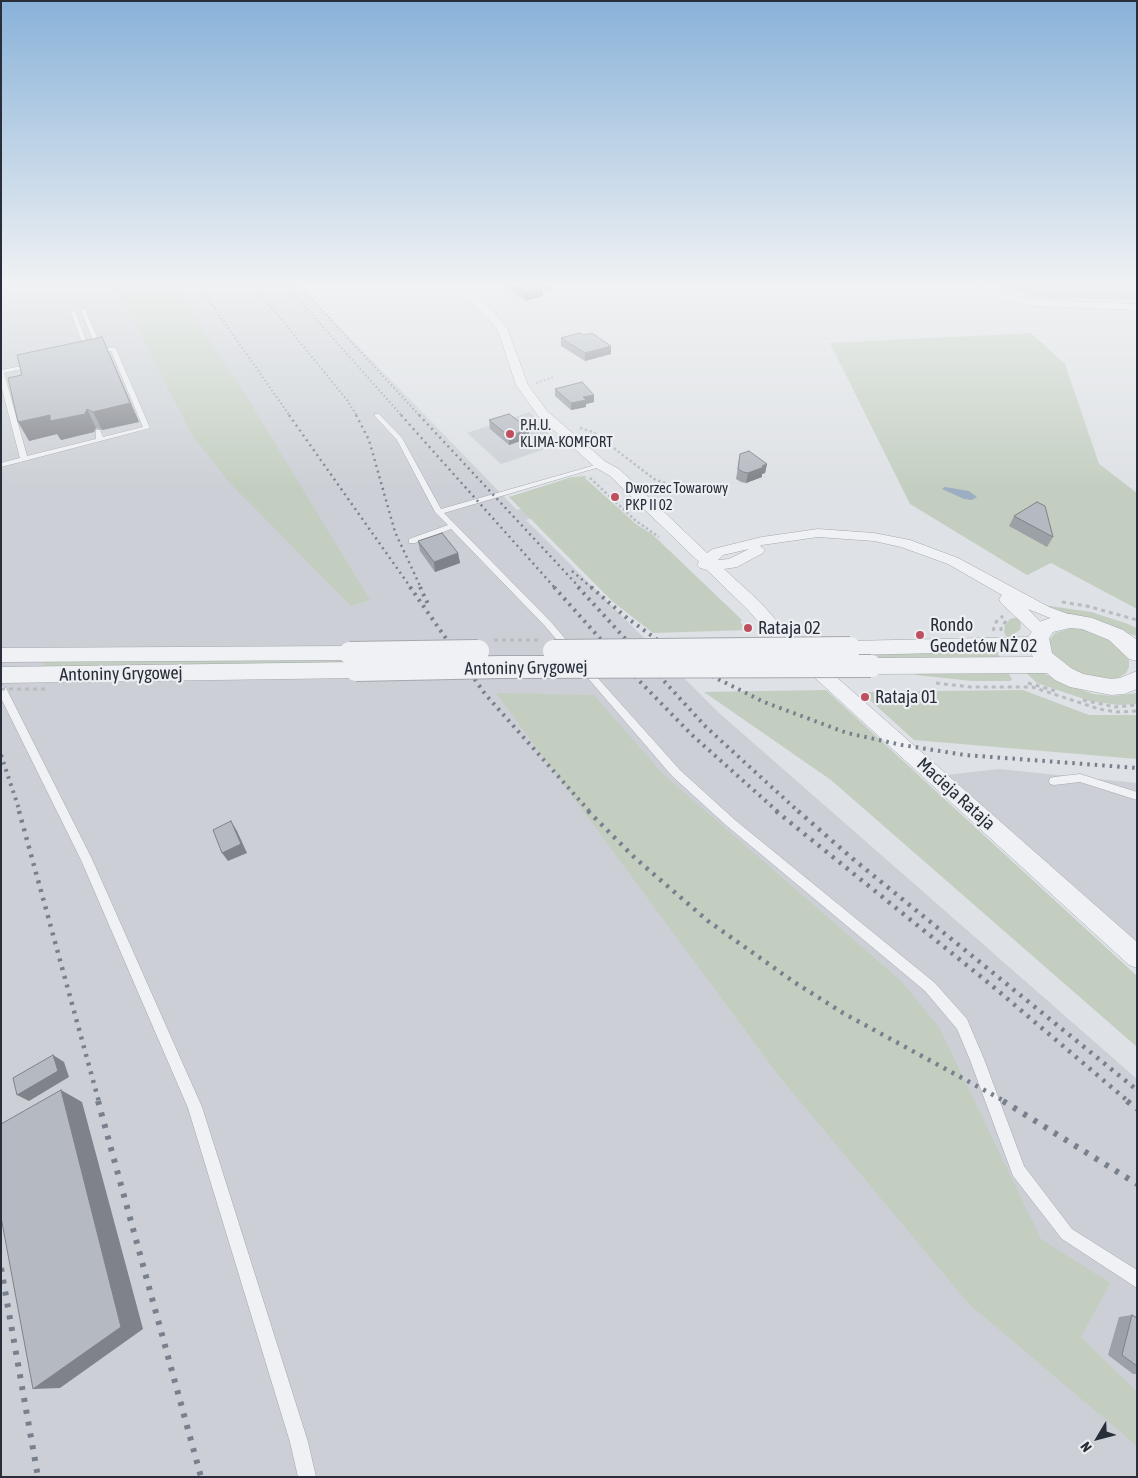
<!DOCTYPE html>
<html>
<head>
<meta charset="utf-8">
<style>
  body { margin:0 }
  #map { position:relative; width:1138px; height:1478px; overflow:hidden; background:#dee1e5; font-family:"Asap Condensed",sans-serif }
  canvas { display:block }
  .frame { position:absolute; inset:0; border:2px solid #292f3a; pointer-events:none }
  .north { position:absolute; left:1073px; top:1413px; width:50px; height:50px; -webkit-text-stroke:4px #edeff3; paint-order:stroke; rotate:233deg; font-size:14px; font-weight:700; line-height:20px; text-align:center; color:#292f3a }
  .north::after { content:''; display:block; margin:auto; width:18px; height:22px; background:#292f3a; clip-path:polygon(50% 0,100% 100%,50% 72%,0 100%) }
</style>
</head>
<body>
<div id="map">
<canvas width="1138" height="1478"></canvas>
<div class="frame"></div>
<div class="north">N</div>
</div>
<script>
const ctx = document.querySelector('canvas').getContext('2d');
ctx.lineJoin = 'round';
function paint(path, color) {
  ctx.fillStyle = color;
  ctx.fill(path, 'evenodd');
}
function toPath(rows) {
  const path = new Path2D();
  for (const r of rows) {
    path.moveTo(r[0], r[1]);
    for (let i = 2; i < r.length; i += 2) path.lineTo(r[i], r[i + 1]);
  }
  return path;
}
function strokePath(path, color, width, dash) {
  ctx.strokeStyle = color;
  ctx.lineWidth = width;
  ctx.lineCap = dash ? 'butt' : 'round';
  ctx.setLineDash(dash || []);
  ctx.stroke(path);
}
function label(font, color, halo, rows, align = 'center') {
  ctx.font = font + ' "Asap Condensed",sans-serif';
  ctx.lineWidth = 4.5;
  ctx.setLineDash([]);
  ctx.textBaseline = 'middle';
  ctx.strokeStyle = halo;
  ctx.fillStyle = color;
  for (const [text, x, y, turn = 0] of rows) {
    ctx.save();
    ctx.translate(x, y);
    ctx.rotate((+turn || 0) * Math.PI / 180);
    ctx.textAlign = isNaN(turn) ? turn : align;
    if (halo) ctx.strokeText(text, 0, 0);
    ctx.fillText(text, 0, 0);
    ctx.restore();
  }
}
paint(toPath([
  [1,282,296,282,517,510,542,502,551,511,526,520,718,712,1137,1079,1137,1477,1,1477],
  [530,412,555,440,557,445,501,464,467,433],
  [999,769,1137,783,1137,942,946,775]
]), '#ccd0d6');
paint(toPath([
  [113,282,172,282,251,404,370,600,351,606,228,481,192,435],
  [981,282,1137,282,1137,300,1046,298,1010,291],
  [1031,333,1065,364,1099,464,1137,493,1137,609,1051,563,1027,575,910,504,830,343],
  [586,476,585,478,637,525,652,534,742,620,740,622,748,630,653,633,612,601,509,497,572,477],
  [1050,606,1091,612,1125,623,1137,628,1137,636,1043,608],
  [1018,617,1021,624,1020,630,1007,638,1004,632,1005,625,1010,619],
  [1072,628,1084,629,1107,638,1124,652,1129,660,1129,667,1126,673,1118,678,1095,678,1069,669,1052,654,1049,646,1050,639,1055,633],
  [996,651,1001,659,864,659,856,653],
  [347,658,352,664,43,666,42,662],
  [1007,671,1012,679,1010,681,972,681,916,675,915,673],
  [1025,672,1043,673,1074,687,1093,694,1113,696,1137,693,1137,704,1118,705,1090,701,1037,683],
  [826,690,1137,976,1137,1047,831,780,704,692],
  [1023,690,1089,715,1137,715,1137,759,914,740,861,692],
  [496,693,594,695,663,774,901,981,939,1027,1041,1239,1110,1283,1081,1337,1137,1392,1137,1446,969,1304,779,1076]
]), '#c3cec0');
paint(toPath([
  [945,487,969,491,977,497,972,500,964,499,942,489]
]), '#9caec2');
const service = toPath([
  [1,282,6,282,1,290,1,282],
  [80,308,85,309,102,349,113,347,116,349,150,428,1,467,1,463,20,458,1,385,1,370,32,364,35,366,4,373,27,456,96,439,96,430,100,430,103,437,143,427,111,351,95,354,92,352,97,350,80,308],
  [70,310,75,311,91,354,86,353,70,310],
  [375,414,379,414,402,438,441,509,599,464,603,464,603,466,444,513,551,622,572,647,574,649,572,651,566,651,545,626,451,529,415,543,409,543,409,539,448,525,435,512,397,440,375,416,375,414],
  [584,665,587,666,680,770,735,820,935,983,967,1019,984,1059,1024,1166,1072,1229,1137,1270,1137,1288,1062,1239,1013,1176,970,1060,957,1029,925,991,727,826,672,776,581,670,579,668,581,666,584,665],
  [1,685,6,688,92,859,202,1107,308,1442,316,1477,298,1477,290,1442,188,1108,81,860,1,698,1,685],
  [1080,774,1137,792,1137,800,1080,782,1054,785,1050,784,1049,781,1050,778,1054,777,1080,774]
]);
const minor = toPath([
  [450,282,460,282,494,312,507,328,528,385,547,411,606,462,619,469,707,553,713,549,762,537,818,529,874,533,910,540,958,558,1049,607,1076,617,1078,621,1076,625,1070,626,1028,609,1049,631,1047,635,1041,637,1035,635,1001,603,999,599,1002,595,948,564,901,547,874,541,818,537,762,545,760,546,765,550,763,553,737,567,724,569,760,602,792,638,1137,942,1137,968,1129,965,780,646,748,610,707,570,700,568,697,565,699,562,609,475,596,468,539,417,516,385,498,331,486,316,450,282],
  [749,549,729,559,718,560,723,555,749,549],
  [958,282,971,282,994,292,1035,300,1137,304,1137,310,1035,306,988,296,958,282]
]);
const tertiary = toPath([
  [1070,614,1092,618,1123,630,1137,640,1137,661,1129,659,1109,640,1082,629,1070,628,1053,632,1049,638,1052,653,1071,668,1083,674,1111,679,1120,678,1137,671,1137,689,1124,694,1111,695,1070,687,1055,680,1047,673,871,674,863,671,860,666,863,661,871,658,1033,657,1030,651,850,655,842,653,839,648,842,643,850,641,1028,637,1039,622,1056,616,1070,614],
  [350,646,358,648,361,653,358,658,350,660,1,662,1,648,350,646],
  [356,662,364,665,367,670,364,675,356,678,1,683,1,667,356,662]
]);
strokePath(service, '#a4a8ae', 1);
strokePath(minor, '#a4a8ae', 1);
strokePath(tertiary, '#a4a8ae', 1);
strokePath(toPath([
  [536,383,554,377]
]), '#b8bbc0', 2, [2, 2]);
strokePath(toPath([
  [580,428,593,432,654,479,665,483],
  [590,478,636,521,659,537]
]), '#b8bbc0', 2.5, [2.5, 2.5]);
strokePath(toPath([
  [1062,602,1087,606,1137,620],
  [993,631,996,622,1003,616],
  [1001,631,1001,627,1007,620],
  [936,683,970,687,1032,687,1099,709,1117,712,1137,711],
  [1028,683,1056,691],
  [1083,700,1115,707,1137,705]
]), '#b8bbc0', 3, [4, 4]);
paint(service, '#f0f1f4');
paint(minor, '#f0f1f4');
paint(tertiary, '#f0f1f4');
strokePath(toPath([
  [196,282,290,416],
  [251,282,347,400,357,416],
  [283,282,402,416],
  [296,282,420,416]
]), '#79808d', 2, [1, 3]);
strokePath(toPath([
  [289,415,411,588],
  [356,415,369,440,395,532,421,588],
  [401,415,555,588],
  [419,415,580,588],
  [572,571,592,588]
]), '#79808d', 2.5, [2, 4]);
strokePath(toPath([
  [410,587,485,694,590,812],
  [420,587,429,606],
  [554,587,620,661,692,735,778,812],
  [578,587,706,727,799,812],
  [591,587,627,618,698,669,764,702,847,733,902,745,965,755,1137,768],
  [1,755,20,812]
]), '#79808d', 4, [2.5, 5]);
strokePath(toPath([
  [19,811,99,1102],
  [588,811,635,858,708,921,794,982,843,1013,1006,1102],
  [776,811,990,984,1129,1102],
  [798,811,853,859,1137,1090]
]), '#79808d', 4.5, [3, 6]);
strokePath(toPath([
  [98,1101,201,1477],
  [1003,1101,1137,1184],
  [1127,1101,1137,1109],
  [1,1268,38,1477]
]), '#79808d', 6, [4, 8]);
const tertiaryBridge = toPath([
  [554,651,850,648],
  [350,653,478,651],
  [356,670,501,667,871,666]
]);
strokePath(tertiaryBridge, '#a4a8ae', 24, []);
strokePath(toPath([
  [494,640,538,640],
  [1,689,46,689]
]), '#b8bbc0', 3, [4, 4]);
strokePath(tertiaryBridge, '#f0f1f4', 22);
paint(toPath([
  [497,282,553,282,553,288,542,290,543,296,525,301],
  [584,335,611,346,611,354,585,361,561,346,561,338],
  [110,354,139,422,102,430,96,428,94,432,61,440,57,434,29,441],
  [555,389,594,402,586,404,586,407,571,410,555,396],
  [489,420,529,429,529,438,509,445,490,429],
  [740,454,767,464,765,473,762,474,762,477,746,483,741,482,736,479],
  [1014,516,1053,537,1047,547,1009,526],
  [418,541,458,553,460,563,435,572,420,551],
  [1132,1315,1137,1318,1137,1374,1133,1374,1108,1355,1119,1317]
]), '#9ca0a7');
paint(toPath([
  [541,282,553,282,553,288,542,290,543,296,525,301,525,292,535,284],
  [102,337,139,422,102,430,93,412],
  [611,346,611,354,585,361,585,353],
  [594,395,594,402,586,404,586,407,571,410,571,403,583,397],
  [87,409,96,428,94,432,61,440,57,434,29,441,18,422,50,415],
  [529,429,529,438,509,445,509,436],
  [767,464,765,473,762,474,762,477,746,483,748,473,762,466],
  [458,553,460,563,435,572,434,562],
  [231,821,237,831,247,853,228,861,222,853],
  [53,1055,64,1062,69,1077,29,1101,17,1095],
  [61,1090,82,1102,143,1329,60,1388,33,1389]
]), '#7f8288');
const building = toPath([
  [509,282,541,282,535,284,542,288,525,292,509,282],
  [579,333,584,335,592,333,611,346,585,353,561,338,579,333],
  [102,337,130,403,93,412,87,409,85,414,50,421,50,415,18,422,8,378,22,375,17,355,102,337],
  [582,382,594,395,583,397,586,400,571,403,555,389,582,382],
  [509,414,529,429,509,436,489,420,509,414],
  [749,451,767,464,762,466,764,467,748,473,743,472,738,469,740,454,749,451],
  [1037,502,1045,506,1053,537,1014,516,1037,502],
  [442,533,458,553,434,562,418,541,442,533],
  [231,821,241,844,222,853,213,830,231,821],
  [53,1055,58,1071,17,1095,13,1078,53,1055],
  [61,1090,121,1327,33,1389,1,1217,1,1124,61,1090],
  [1132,1315,1137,1318,1137,1366,1122,1355,1132,1315]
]);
paint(building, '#b5bac2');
strokePath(building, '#7f8288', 1);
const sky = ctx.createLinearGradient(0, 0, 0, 489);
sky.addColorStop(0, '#89b2d9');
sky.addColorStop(0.58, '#f0f2f3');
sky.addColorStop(1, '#f0f2f300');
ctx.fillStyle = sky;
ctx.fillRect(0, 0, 1138, 489);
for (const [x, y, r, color] of [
  [510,434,5,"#be4f5f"],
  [615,497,5,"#be4f5f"],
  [748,628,5,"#be4f5f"],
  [920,635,5,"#be4f5f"],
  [865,697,5,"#be4f5f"]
]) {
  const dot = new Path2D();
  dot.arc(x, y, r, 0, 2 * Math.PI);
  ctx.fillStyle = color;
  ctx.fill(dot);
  strokePath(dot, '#edeff3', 2);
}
label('15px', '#292f3a', '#edeff3', [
  ["P.H.U.",520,425],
  ["KLIMA-KOMFORT",520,442],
  ["Dworzec Towarowy",625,488],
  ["PKP II 02",625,505]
], 'left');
label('18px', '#292f3a', '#edeff3', [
  ["Rondo",930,625],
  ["Geodetów NŻ 02",930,646],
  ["Rataja 02",758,628],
  ["Rataja 01",875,697]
], 'left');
label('18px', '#292f3a', '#edeff3', [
  ["Antoniny Grygowej",526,668,-1],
  ["Antoniny Grygowej",121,674,-1],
  ["Macieja Rataja",956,794,42]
]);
</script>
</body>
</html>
